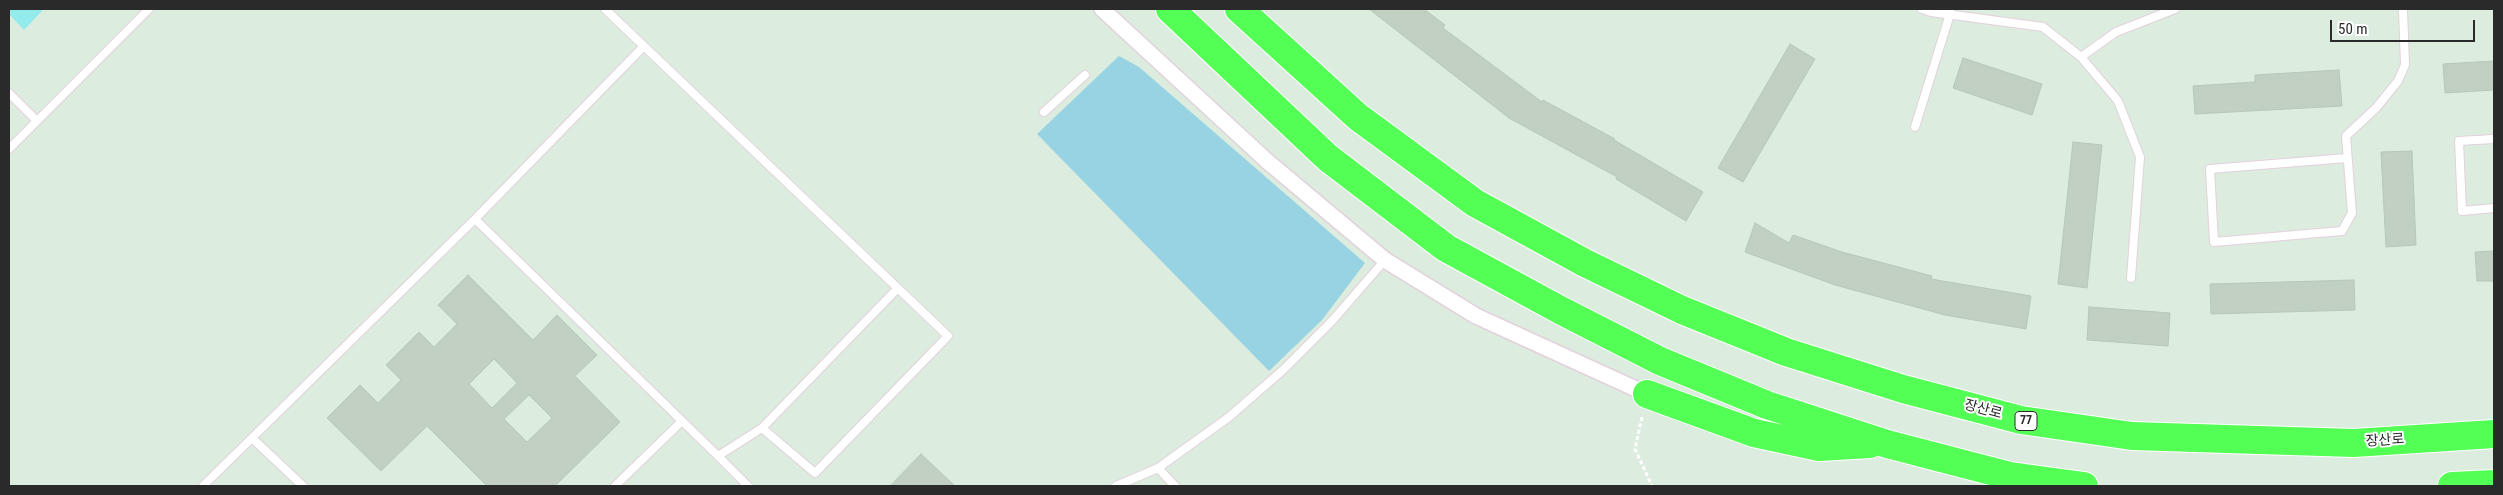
<!DOCTYPE html>
<html>
<head>
<meta charset="utf-8">
<style>
  body { margin:0 }
  #map { position:relative; width:2503px; height:495px; overflow:hidden; background:#dcecde; font-family:"Roboto Condensed",sans-serif }
  canvas { display:block }
  .frame { position:absolute; inset:0; border:10px solid #2a2a2a; pointer-events:none }
  .scale { position:absolute; left:2330px; top:20px; width:145px; height:22px; box-sizing:border-box; border:2px solid #2a2a2a; border-top:0; padding-left:6px; font-size:15px; line-height:18px; white-space:nowrap; color:#2a2a2a; -webkit-text-stroke:4px #fff; paint-order:stroke }
</style>
</head>
<body>
<div id="map">
<canvas width="2503" height="495"></canvas>
<div class="frame"></div>
<div class="scale">50 m</div>
</div>
<script>
const ctx = document.querySelector('canvas').getContext('2d');
ctx.lineJoin = 'round';
function paint(path, color) {
  ctx.fillStyle = color;
  ctx.fill(path, 'evenodd');
}
function toPath(rows) {
  const path = new Path2D();
  for (const r of rows) {
    path.moveTo(r[0], r[1]);
    for (let i = 2; i < r.length; i += 2) path.lineTo(r[i], r[i + 1]);
  }
  return path;
}
function strokePath(path, color, width, dash) {
  ctx.strokeStyle = color;
  ctx.lineWidth = width;
  ctx.lineCap = dash ? 'butt' : 'round';
  ctx.setLineDash(dash || []);
  ctx.stroke(path);
}
function label(font, color, halo, rows, align = 'center') {
  ctx.font = font + ' "Roboto Condensed","Noto Sans KR",sans-serif';
  ctx.lineWidth = 4;
  ctx.setLineDash([]);
  ctx.textBaseline = 'middle';
  ctx.strokeStyle = halo;
  ctx.fillStyle = color;
  for (const [text, x, y, turn = 0] of rows) {
    ctx.save();
    ctx.translate(x, y);
    ctx.rotate((+turn || 0) * Math.PI / 180);
    ctx.textAlign = isNaN(turn) ? turn : align;
    if (halo) ctx.strokeText(text, 0, 0);
    ctx.fillText(text, 0, 0);
    ctx.restore();
  }
}
paint(toPath([
  [1119,56,1139,67,1365,263,1322,320,1269,371,1037,134]
]), '#98d3e4');
paint(toPath([
  [9,9,44,9,24,30,9,14]
]), '#93ebeb');
const building = toPath([
  [1369,9,1424,9,1445,25,1443,28,1542,102,1543,100,1615,139,1614,140,1703,192,1686,221,1616,179,1617,177,1509,118,1369,9],
  [1790,44,1815,59,1743,182,1718,168,1790,44],
  [1963,58,2042,84,2032,115,1953,88,1963,58],
  [2494,61,2494,90,2445,93,2443,64,2494,61],
  [2339,70,2342,106,2195,114,2193,86,2255,82,2255,75,2339,70],
  [2073,142,2102,145,2087,288,2058,284,2073,142],
  [2412,151,2416,245,2386,247,2381,152,2412,151],
  [1755,223,1789,243,1793,235,1842,252,1932,276,1931,279,2031,296,2026,329,1945,315,1835,285,1745,252,1755,223],
  [2494,251,2494,281,2477,281,2475,252,2494,251],
  [468,275,533,340,557,315,597,355,575,376,620,422,555,486,487,486,427,426,381,471,327,418,360,385,378,403,401,380,386,365,419,332,434,347,457,324,438,305,468,275],
  [494,359,517,383,492,408,469,384,494,359],
  [529,395,552,418,527,442,504,419,529,395],
  [2354,280,2355,310,2211,314,2210,284,2354,280],
  [2089,307,2170,313,2168,346,2087,340,2089,307],
  [921,454,955,486,890,486,921,454]
]);
paint(building, '#c2cfc3');
strokePath(building, '#b6c8b9', 1);
const lane = toPath([
  [605,9,948,336,815,473,762,428,718,456,748,486],
  [1922,9,1931,12,2043,27,2081,57,2118,101,2140,157,2131,278],
  [2081,57,2116,32,2175,9],
  [9,93,37,121],
  [1044,112,1085,75],
  [1915,127,1950,14,1950,9],
  [2494,139,2459,141,2462,211,2494,208],
  [9,149,149,9],
  [2347,158,2210,169,2214,242,2342,231,2352,213,2346,136,2376,108,2398,81,2405,65,2403,9],
  [475,219,718,456],
  [762,428,898,288],
  [253,439,303,486],
  [1158,468,1229,417,1283,370,1332,321,1385,260],
  [203,486,475,219,644,46],
  [615,486,682,421],
  [1116,486,1158,468,1175,486]
]);
const street = toPath([
  [1102,9,1267,161,1385,260,1476,316,1647,394]
]);
const highway = toPath([
  [1170,9,1328,158,1446,248,1560,310,1660,361,1767,405,1887,444,2010,476,2084,486],
  [1239,9,1358,117,1475,203,1585,263,1682,310,1786,352,1903,389,2021,420,2132,436,2354,443,2494,434],
  [1647,394,1754,433,1819,447,1870,444],
  [2452,486,2494,484]
]);
strokePath(lane, '#e3d1dc', 10);
strokePath(street, '#e3d1dc', 18);
strokePath(highway, '#fff', 30);
strokePath(toPath([
  [1642,417,1635,449,1652,486]
]), '#fff', 3, [4, 2.5]);
strokePath(lane, '#fff', 8);
strokePath(street, '#fff', 15);
strokePath(highway, '#54ff55', 28);
for (const [x, y, w] of [
  [2026,421,22]
]) {
  const box = new Path2D();
  box.roundRect(x - w / 2, y - 9.5, w, 19, 4);
  ctx.fillStyle = '#fff';
  ctx.fill(box);
  strokePath(box, '#2a2a2a', 1);
}
label('bold 12px', '#2a2a2a', null, [
  ["77",2026,421]
]);
label('14px', '#2a2a2a', '#fff', [
  ["장산로",1983,410,15],
  ["장산로",2385,441,-4]
]);
</script>
</body>
</html>
